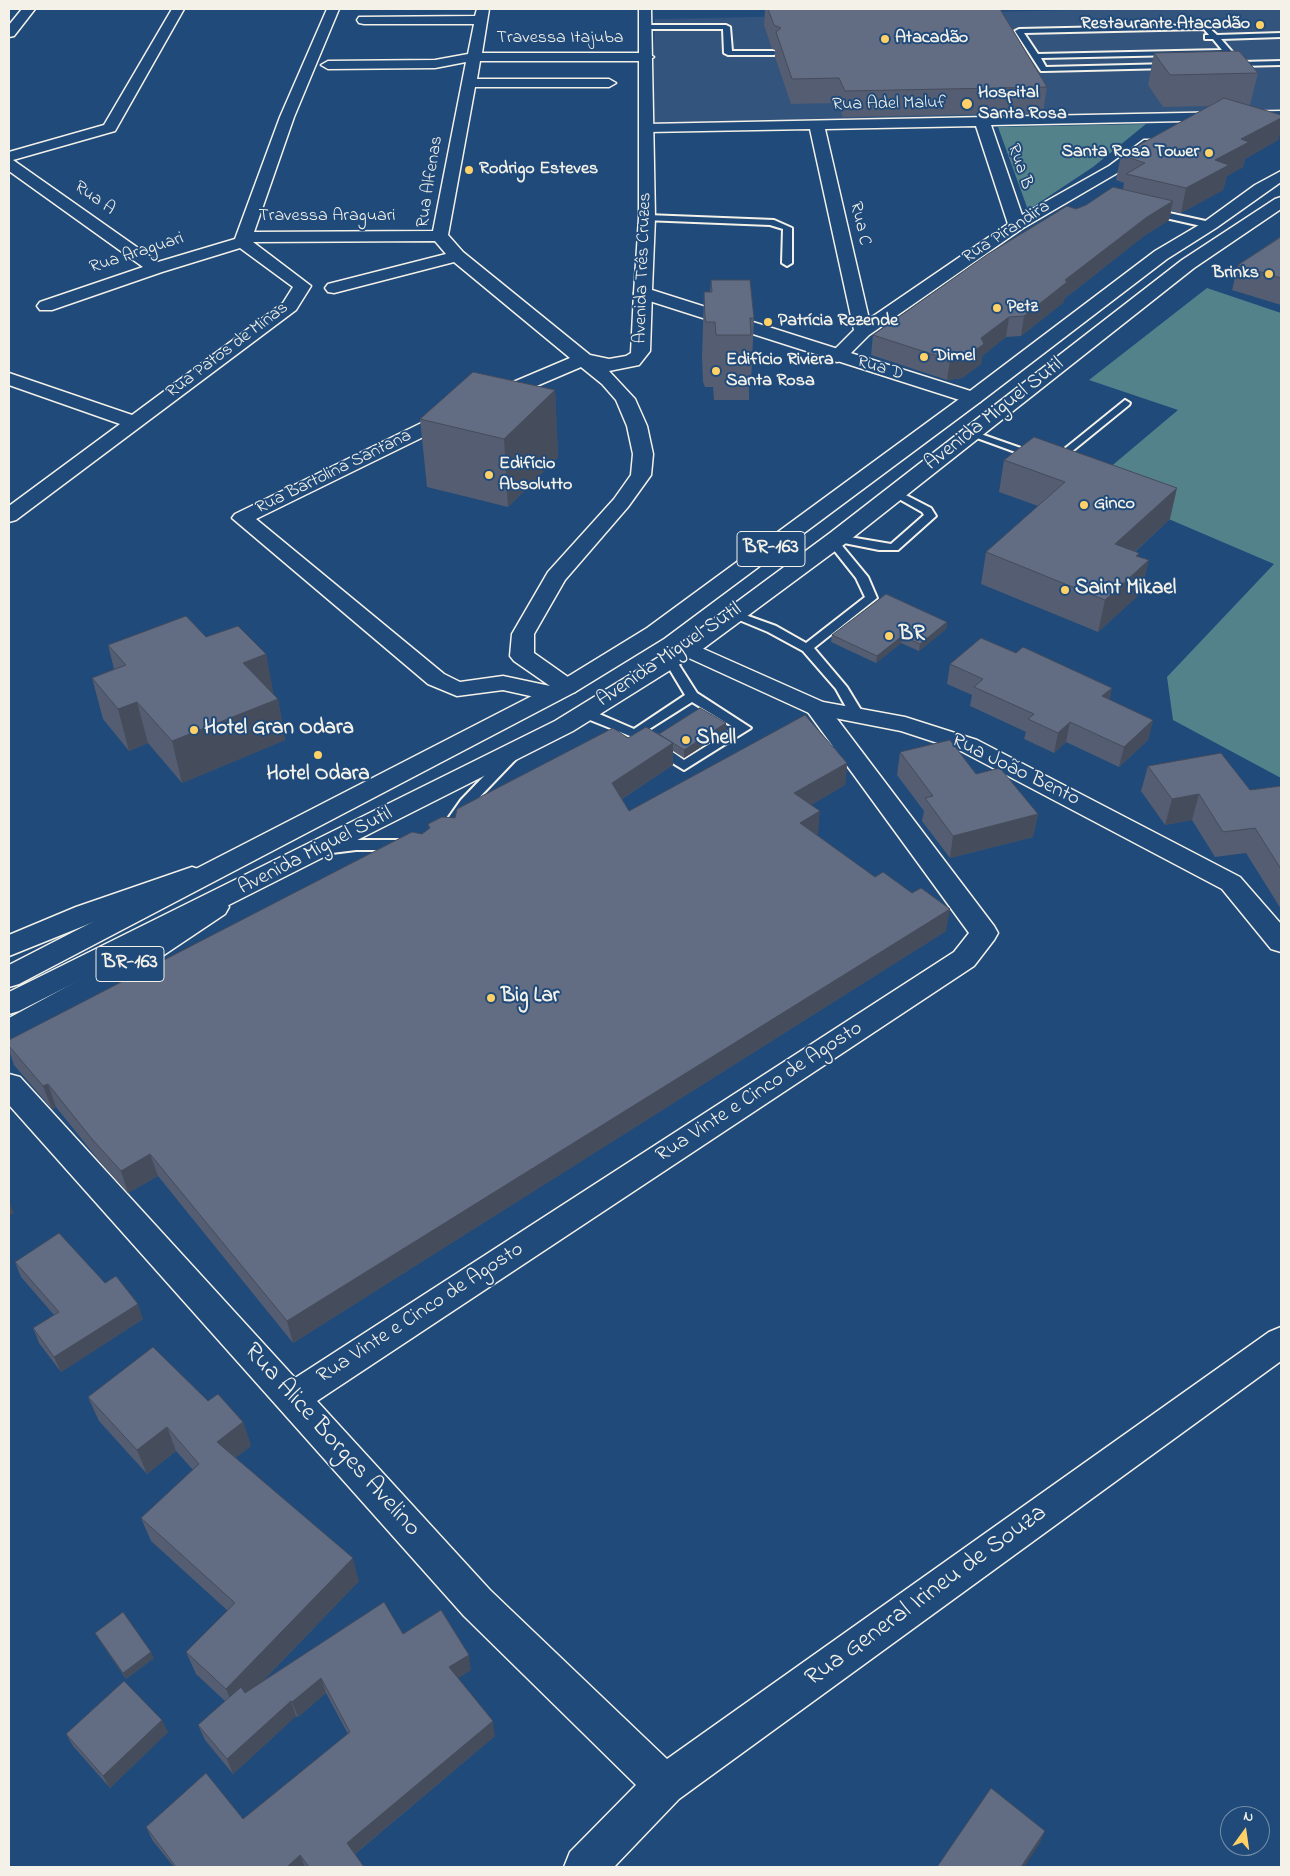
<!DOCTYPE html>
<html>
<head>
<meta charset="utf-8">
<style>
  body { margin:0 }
  #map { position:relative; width:1290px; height:1876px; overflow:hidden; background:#1f4a7a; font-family:"Indie Flower",sans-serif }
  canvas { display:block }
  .frame { position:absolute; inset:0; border:10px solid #f4f1e8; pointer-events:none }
  .north { position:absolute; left:1220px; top:1806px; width:50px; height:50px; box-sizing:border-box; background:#1f4a7a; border:1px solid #748da6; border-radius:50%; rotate:14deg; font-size:14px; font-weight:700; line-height:20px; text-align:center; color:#f4f1e8 }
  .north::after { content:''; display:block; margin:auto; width:18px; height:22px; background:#ffd166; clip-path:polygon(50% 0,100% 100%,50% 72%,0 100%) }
</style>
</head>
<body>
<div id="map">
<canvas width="1290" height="1876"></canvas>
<div class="frame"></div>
<div class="north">N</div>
</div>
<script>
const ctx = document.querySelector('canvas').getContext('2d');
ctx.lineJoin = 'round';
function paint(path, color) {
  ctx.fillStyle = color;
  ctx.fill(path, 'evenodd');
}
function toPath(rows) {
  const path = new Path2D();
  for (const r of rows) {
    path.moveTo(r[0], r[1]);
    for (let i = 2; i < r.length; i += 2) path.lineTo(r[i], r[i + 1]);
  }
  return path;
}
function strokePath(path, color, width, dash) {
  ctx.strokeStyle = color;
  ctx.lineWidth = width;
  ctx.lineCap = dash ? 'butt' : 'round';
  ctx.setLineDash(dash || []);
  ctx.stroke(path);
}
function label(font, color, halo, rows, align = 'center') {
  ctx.font = font + ' "Indie Flower",sans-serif';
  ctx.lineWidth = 4;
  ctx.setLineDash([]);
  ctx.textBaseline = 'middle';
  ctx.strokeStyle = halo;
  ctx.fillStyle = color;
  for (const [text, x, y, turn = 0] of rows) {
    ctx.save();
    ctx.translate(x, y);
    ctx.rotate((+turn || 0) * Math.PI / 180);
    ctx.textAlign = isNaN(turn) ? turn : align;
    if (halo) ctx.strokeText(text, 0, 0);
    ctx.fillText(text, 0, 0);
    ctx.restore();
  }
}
paint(toPath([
  [1126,9,1281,9,1281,112,652,124,655,19]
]), '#33547d');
paint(toPath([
  [1146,124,1093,167,1028,210,998,127],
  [1207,288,1281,313,1281,778,1173,720,1167,677,1274,564,1089,485,1178,410,1089,380]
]), '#54828b');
const lane = toPath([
  [646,25,726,25,730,27,732,51,774,51,778,53,774,55,728,55,724,53,723,29,643,29,646,25],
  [1206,25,1217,35,1281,33,1281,37,1221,39,1241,62,1281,61,1281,65,1239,66,1226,54,1041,58,1046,67,1171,64,1175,66,1171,68,1044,71,1041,71,1015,31,1019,29,1206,25],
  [1204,29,1209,35,1205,35,1205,39,1213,39,1222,50,1038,54,1024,33,1204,29],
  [1151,209,1210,222,1214,225,1210,228,1148,214,1148,210,1151,209],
  [647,215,774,220,792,228,792,263,787,266,782,263,783,229,770,225,644,220,644,216,647,215],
  [1125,400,1130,403,1129,405,1054,466,966,434,971,431,975,432,1052,459,1125,400],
  [896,490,931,508,936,516,898,550,879,550,839,542,868,577,877,598,814,648,847,687,864,715,857,719,852,718,836,689,803,651,768,632,727,615,729,612,737,612,776,626,806,643,865,597,856,578,829,544,829,540,838,535,891,544,924,515,922,512,892,495,892,491,896,490],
  [670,656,674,657,697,693,751,728,684,770,651,750,649,747,651,744,661,744,684,760,735,728,692,702,635,738,580,716,578,713,580,710,590,710,634,729,685,695,664,660,670,656],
  [512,751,517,752,519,755,517,758,471,806,459,823,449,823,447,820,461,800,507,752,512,751],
  [356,840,406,840,413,845,406,850,356,850,324,854,317,849,324,844,356,840]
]);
const street = toPath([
  [22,9,35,9,14,36,9,37,9,25,22,9],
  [172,9,184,9,115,131,13,160,158,262,235,239,280,117,327,9,339,9,294,117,254,232,433,231,466,62,435,68,328,69,321,65,328,61,435,60,468,54,474,24,364,24,359,23,357,20,359,17,475,16,477,9,489,9,482,53,647,53,654,57,647,61,480,61,477,79,609,79,616,83,609,87,475,87,448,235,463,252,590,355,609,359,626,356,631,353,634,293,637,289,643,288,649,289,652,293,650,351,639,365,609,371,635,399,647,426,653,454,651,475,628,507,565,580,534,634,534,653,575,682,579,687,575,692,565,694,561,699,553,701,503,690,457,696,428,684,232,518,235,514,448,410,462,410,465,414,462,418,256,519,444,674,460,682,503,676,550,686,514,661,510,656,512,634,548,572,614,499,631,475,633,454,627,426,616,400,602,384,581,367,499,402,485,402,482,398,485,394,570,358,454,262,334,293,328,292,325,288,328,284,446,254,435,241,253,242,311,286,296,310,16,520,9,522,9,506,120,424,9,385,9,373,132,415,283,303,293,287,240,248,162,272,52,310,40,310,37,306,40,302,143,267,9,171,9,152,104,125,172,9],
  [1281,111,1281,119,991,125,1022,215,1109,166,1144,140,1154,140,1157,143,1119,172,1023,228,869,335,844,360,837,362,830,360,828,356,854,330,810,129,647,132,640,128,647,124,1281,111],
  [976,126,1008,224,869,319,825,129,976,126],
  [817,701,825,703,994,926,998,933,994,940,974,966,317,1401,490,1590,667,1759,1269,1332,1281,1327,1281,1361,679,1799,614,1867,564,1867,570,1852,636,1785,464,1616,9,1105,9,1074,20,1077,295,1378,954,952,969,933,805,708,809,703,817,701]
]);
const secondary = toPath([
  [639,9,651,9,655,218,652,290,980,394,983,398,980,402,966,402,637,297,634,293,639,218,639,9],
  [688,642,823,702,905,717,977,740,1240,877,1281,924,1281,952,1271,949,1222,889,959,750,901,731,809,713,680,654,677,649,680,644,688,642]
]);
const primary = toPath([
  [192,867,201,870,205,876,201,882,96,921,9,956,9,935,76,907,192,867],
  [215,898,225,900,229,907,225,914,134,975,19,1039,9,1042,9,1018,114,961,205,900,215,898]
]);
const highway = toPath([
  [1281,171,1281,182,1216,228,1167,259,980,402,663,638,575,692,19,984,9,987,9,965,559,682,647,628,966,394,1155,251,1204,222,1255,185,1281,171],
  [1281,197,1281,209,1194,268,846,543,696,654,573,731,19,1011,9,1014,9,992,555,721,680,644,830,533,1182,260,1275,199,1281,197]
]);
strokePath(lane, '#f4f1e8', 4);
strokePath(street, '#f4f1e8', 3);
strokePath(secondary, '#f4f1e8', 3);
strokePath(primary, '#f4f1e8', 3);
strokePath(highway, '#f4f1e8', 3);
paint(lane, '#1f4a7a');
paint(street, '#1f4a7a');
paint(secondary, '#1f4a7a');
paint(primary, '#1f4a7a');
paint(highway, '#1f4a7a');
paint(toPath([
  [765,9,1000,9,1047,87,1043,113,843,117,837,103,791,104,775,57,775,50,772,49,764,25],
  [1154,53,1258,73,1250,105,1247,105,1281,115,1281,129,1278,140,1245,159,1243,167,1227,176,1223,190,1181,213,1171,211,1169,220,1144,236,1064,299,1064,302,1021,336,1006,337,982,356,981,364,962,378,947,380,871,355,873,335,1076,209,1086,205,1123,189,1124,183,1116,180,1121,155,1210,106,1163,107,1148,85],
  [1281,236,1281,305,1232,290,1238,265],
  [711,280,754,318,751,383,749,383,749,400,714,400,713,387,705,387,703,382,702,357,704,292,710,292],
  [555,390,558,457,508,507,427,487,420,419],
  [1004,460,1170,519,1135,552,1139,553,1138,556,1141,593,1098,632,981,584,986,552,1038,506,999,492],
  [947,622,946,629,919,651,901,643,876,663,831,642,832,635],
  [206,637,266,654,273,694,278,699,285,740,182,783,148,743,129,751,103,719,92,678,114,669,108,645],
  [1016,653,1112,688,1109,700,1153,720,1148,740,1119,767,1066,742,1054,753,1024,739,1026,732,970,706,972,695,947,684,950,664],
  [726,723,726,731,684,758,673,751,673,765,622,799,629,811,847,763,845,785,811,805,818,834,817,835,946,931,293,1343,158,1176,128,1193,100,1162,56,1107,52,1109,14,1065,9,1050,9,1040,422,834,429,829,428,824,455,818,628,738],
  [900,752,976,774,1038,814,1033,837,950,858,922,821,924,811,897,775],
  [1148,766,1250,790,1281,786,1281,909,1246,853,1215,857,1192,820,1165,825,1141,791],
  [15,1262,105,1283,143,1319,61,1372,39,1343,33,1328,54,1315,21,1277],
  [88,1397,208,1401,243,1422,251,1446,235,1458,359,1581,262,1682,403,1634,471,1670,458,1678,495,1736,355,1854,364,1867,174,1867,153,1841,146,1827,243,1819,348,1734,326,1693,298,1717,296,1716,233,1774,205,1740,198,1725,225,1701,196,1674,186,1652,228,1611,151,1541,141,1518,193,1470,176,1451,147,1474,99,1421],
  [95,1633,154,1658,126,1679,99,1639],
  [168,1732,110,1788,73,1746,66,1734]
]), '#545d71');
paint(toPath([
  [1281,118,1281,129,1278,140,1245,159,1243,167,1227,176,1223,190,1181,213,1186,188,1215,160,1241,139],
  [1173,201,1169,220,1144,236,1064,299,1064,302,1021,336,1024,316,1065,280,1147,217],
  [1009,317,1006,337,982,356,981,364,962,378,947,380,950,360],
  [555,390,558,457,508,507,504,439],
  [1177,488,1170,519,1108,576,1115,544],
  [1139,553,1134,574,1149,560,1141,593,1098,632,1105,600,1136,556],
  [947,622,946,629,919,651,920,644],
  [902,636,901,643,876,663,877,656],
  [266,654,274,695,243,663],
  [1112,688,1108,708,1102,696],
  [278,699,285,740,182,783,172,741],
  [137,702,148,743,129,751,118,709],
  [1153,720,1148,740,1119,767,1124,747],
  [1070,722,1066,742,1054,753,1058,733],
  [726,723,726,731,684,758,684,750],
  [673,743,673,765,612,805,612,783],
  [847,763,845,785,793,816,794,793],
  [1199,794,1192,820,1165,825,1172,799],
  [820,811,818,834,799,845,800,823],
  [1038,814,1033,837,950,858,953,836],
  [950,909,946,931,293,1343,287,1321],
  [48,1084,56,1107,52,1109,43,1086],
  [150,1154,158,1176,128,1193,121,1171],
  [9,1201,14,1213,9,1216],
  [138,1304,143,1319,61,1372,54,1357],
  [243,1422,251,1446,225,1466,217,1442],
  [167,1427,176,1451,147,1474,137,1450],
  [353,1558,359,1581,235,1710,226,1689],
  [151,1652,154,1658,126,1679,123,1673],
  [469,1655,471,1670,452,1682,449,1667],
  [321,1678,326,1693,298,1717,292,1702],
  [291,1701,296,1716,233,1774,227,1759],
  [162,1720,168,1732,110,1788,103,1776],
  [493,1721,495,1736,352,1856,347,1843],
  [1045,1831,1040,1843,1024,1867,1021,1867],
  [300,1855,305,1867,287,1867]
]), '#454c5c');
const building = toPath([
  [768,9,1000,9,1047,87,845,91,839,78,792,79,776,32,781,28,774,25,768,9],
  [1239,51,1258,73,1170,75,1154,53,1239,51],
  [1224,98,1281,115,1281,118,1241,139,1249,142,1215,160,1229,165,1186,188,1126,174,1145,163,1121,155,1224,98],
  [1113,187,1173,201,1147,217,1065,280,1067,282,1024,316,1009,317,981,338,984,344,964,358,950,360,873,335,988,254,1067,206,1076,209,1086,205,1113,187],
  [1281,237,1281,278,1238,265,1281,237],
  [711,280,750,280,754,318,750,318,751,335,716,335,715,322,706,322,705,317,704,292,712,292,711,280],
  [473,372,555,390,504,439,420,419,473,372],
  [1034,437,1177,488,1115,544,1139,553,1136,556,1149,560,1105,600,986,552,1065,482,1004,460,1034,437],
  [886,594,947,622,920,644,902,636,877,656,832,635,886,594],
  [186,616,206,637,238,626,266,654,243,663,278,699,172,741,137,702,118,709,92,678,126,665,108,645,186,616],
  [981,638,1016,653,1023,647,1112,688,1102,696,1153,720,1124,747,1070,722,1058,733,1028,719,1034,714,974,687,983,679,950,664,981,638],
  [700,708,726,723,684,750,659,734,700,708],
  [805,715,847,763,794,793,820,811,800,823,875,877,883,872,912,893,921,888,950,909,287,1321,150,1154,121,1171,92,1139,48,1084,43,1086,9,1046,9,1040,412,832,422,834,430,828,428,824,442,817,455,818,457,809,613,728,628,738,646,727,673,743,612,783,629,811,805,715],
  [950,740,976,774,1000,768,1038,814,953,836,925,798,933,796,900,752,950,740],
  [1221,753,1250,790,1281,786,1281,869,1255,828,1223,832,1199,794,1172,799,1148,766,1221,753],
  [59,1233,105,1283,116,1276,138,1304,54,1357,33,1328,59,1312,15,1262,59,1233],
  [153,1347,208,1401,218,1394,243,1422,217,1442,353,1558,226,1689,186,1652,235,1603,141,1518,199,1464,167,1427,137,1450,88,1397,153,1347],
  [384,1602,403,1634,441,1610,469,1655,449,1667,493,1721,347,1843,364,1867,309,1867,300,1855,287,1867,176,1867,146,1827,206,1773,243,1819,350,1732,321,1678,292,1702,291,1701,227,1759,198,1725,241,1687,245,1693,384,1602],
  [123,1612,151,1652,123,1673,95,1633,123,1612],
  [124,1681,162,1720,103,1776,66,1734,124,1681],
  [991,1788,1045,1831,1021,1867,937,1867,991,1788]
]);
paint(building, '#626c83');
strokePath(building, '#454c5c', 1);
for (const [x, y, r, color] of [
  [1260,25,5,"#ffd166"],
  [885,39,5,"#ffd166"],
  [967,104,6,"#ffd166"],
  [1209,153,5,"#ffd166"],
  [469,170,5,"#ffd166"],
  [1269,274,5,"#ffd166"],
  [997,308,5,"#ffd166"],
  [768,322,5,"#ffd166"],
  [924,357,5,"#ffd166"],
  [716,371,5,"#ffd166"],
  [489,475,5,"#ffd166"],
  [1084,505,5,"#ffd166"],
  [1065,590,5,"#ffd166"],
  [889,636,5,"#ffd166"],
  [194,730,5,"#ffd166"],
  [686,740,5,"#ffd166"],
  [318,755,5,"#ffd166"],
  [491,998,5,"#ffd166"]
]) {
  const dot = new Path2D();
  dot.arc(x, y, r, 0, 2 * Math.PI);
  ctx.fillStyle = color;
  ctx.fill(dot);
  strokePath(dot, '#1f4a7a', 2);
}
label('bold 18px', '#f4f1e8', '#1f4a7a', [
  ["Restaurante Atacadão",1250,25,"right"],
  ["Atacadão",895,39],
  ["Hospital",978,94],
  ["Santa Rosa",978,115],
  ["Santa Rosa Tower",1199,153,"right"],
  ["Rodrigo Esteves",479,170],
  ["Brinks",1259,274,"right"],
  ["Petz",1007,308],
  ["Patrícia Rezende",778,322],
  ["Dimel",934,357],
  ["Edifício Riviera",726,361],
  ["Santa Rosa",726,382],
  ["Edifício",499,465],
  ["Absolutto",499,486],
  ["Ginco",1094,505]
], 'left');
label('18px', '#f4f1e8', '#1f4a7a', [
  ["Travessa Itajuba",560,39],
  ["Rua Adel Maluf",889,105,-1],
  ["Rua B",1019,167,71],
  ["Rua Alfenas",431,182,-81],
  ["Rua A",94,199,35],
  ["Travessa Araguari",327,217],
  ["Rua C",859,224,77],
  ["Rua Pirandira",1007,233,-33],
  ["Rua Araguari",137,254,-18],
  ["Avenida Três Cruzes",644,268,-88],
  ["Rua Patos de Minas",228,351,-37],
  ["Rua D",880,369,17],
  ["Rua Bartolina Santana",334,473,-26]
]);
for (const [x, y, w] of [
  [771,549,68],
  [130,964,68]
]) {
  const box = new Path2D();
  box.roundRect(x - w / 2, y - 17.5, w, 35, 4);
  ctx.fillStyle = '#1f4a7a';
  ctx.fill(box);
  strokePath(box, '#f4f1e8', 1);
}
label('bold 20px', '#f4f1e8', null, [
  ["BR-163",771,549],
  ["BR-163",130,964]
]);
label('21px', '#f4f1e8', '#1f4a7a', [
  ["Avenida Miguel Sutil",995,415,-38],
  ["Avenida Miguel Sutil",670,656,-34],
  ["Rua João Bento",1015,771,26],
  ["Avenida Miguel Sutil",316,852,-27],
  ["Rua Vinte e Cinco de Agosto",760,1093,-33],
  ["Rua Vinte e Cinco de Agosto",421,1314,-33]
]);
label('bold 21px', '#f4f1e8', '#1f4a7a', [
  ["Saint Mikael",1075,590],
  ["BR",899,636],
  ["Hotel Gran Odara",204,730],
  ["Shell",696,740],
  ["Hotel Odara",318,776,"center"],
  ["Big Lar",501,998]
], 'left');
label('25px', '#f4f1e8', '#1f4a7a', [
  ["Rua Alice Borges Avelino",331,1441,48],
  ["Rua General Irineu de Souza",927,1597,-36]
]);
</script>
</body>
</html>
